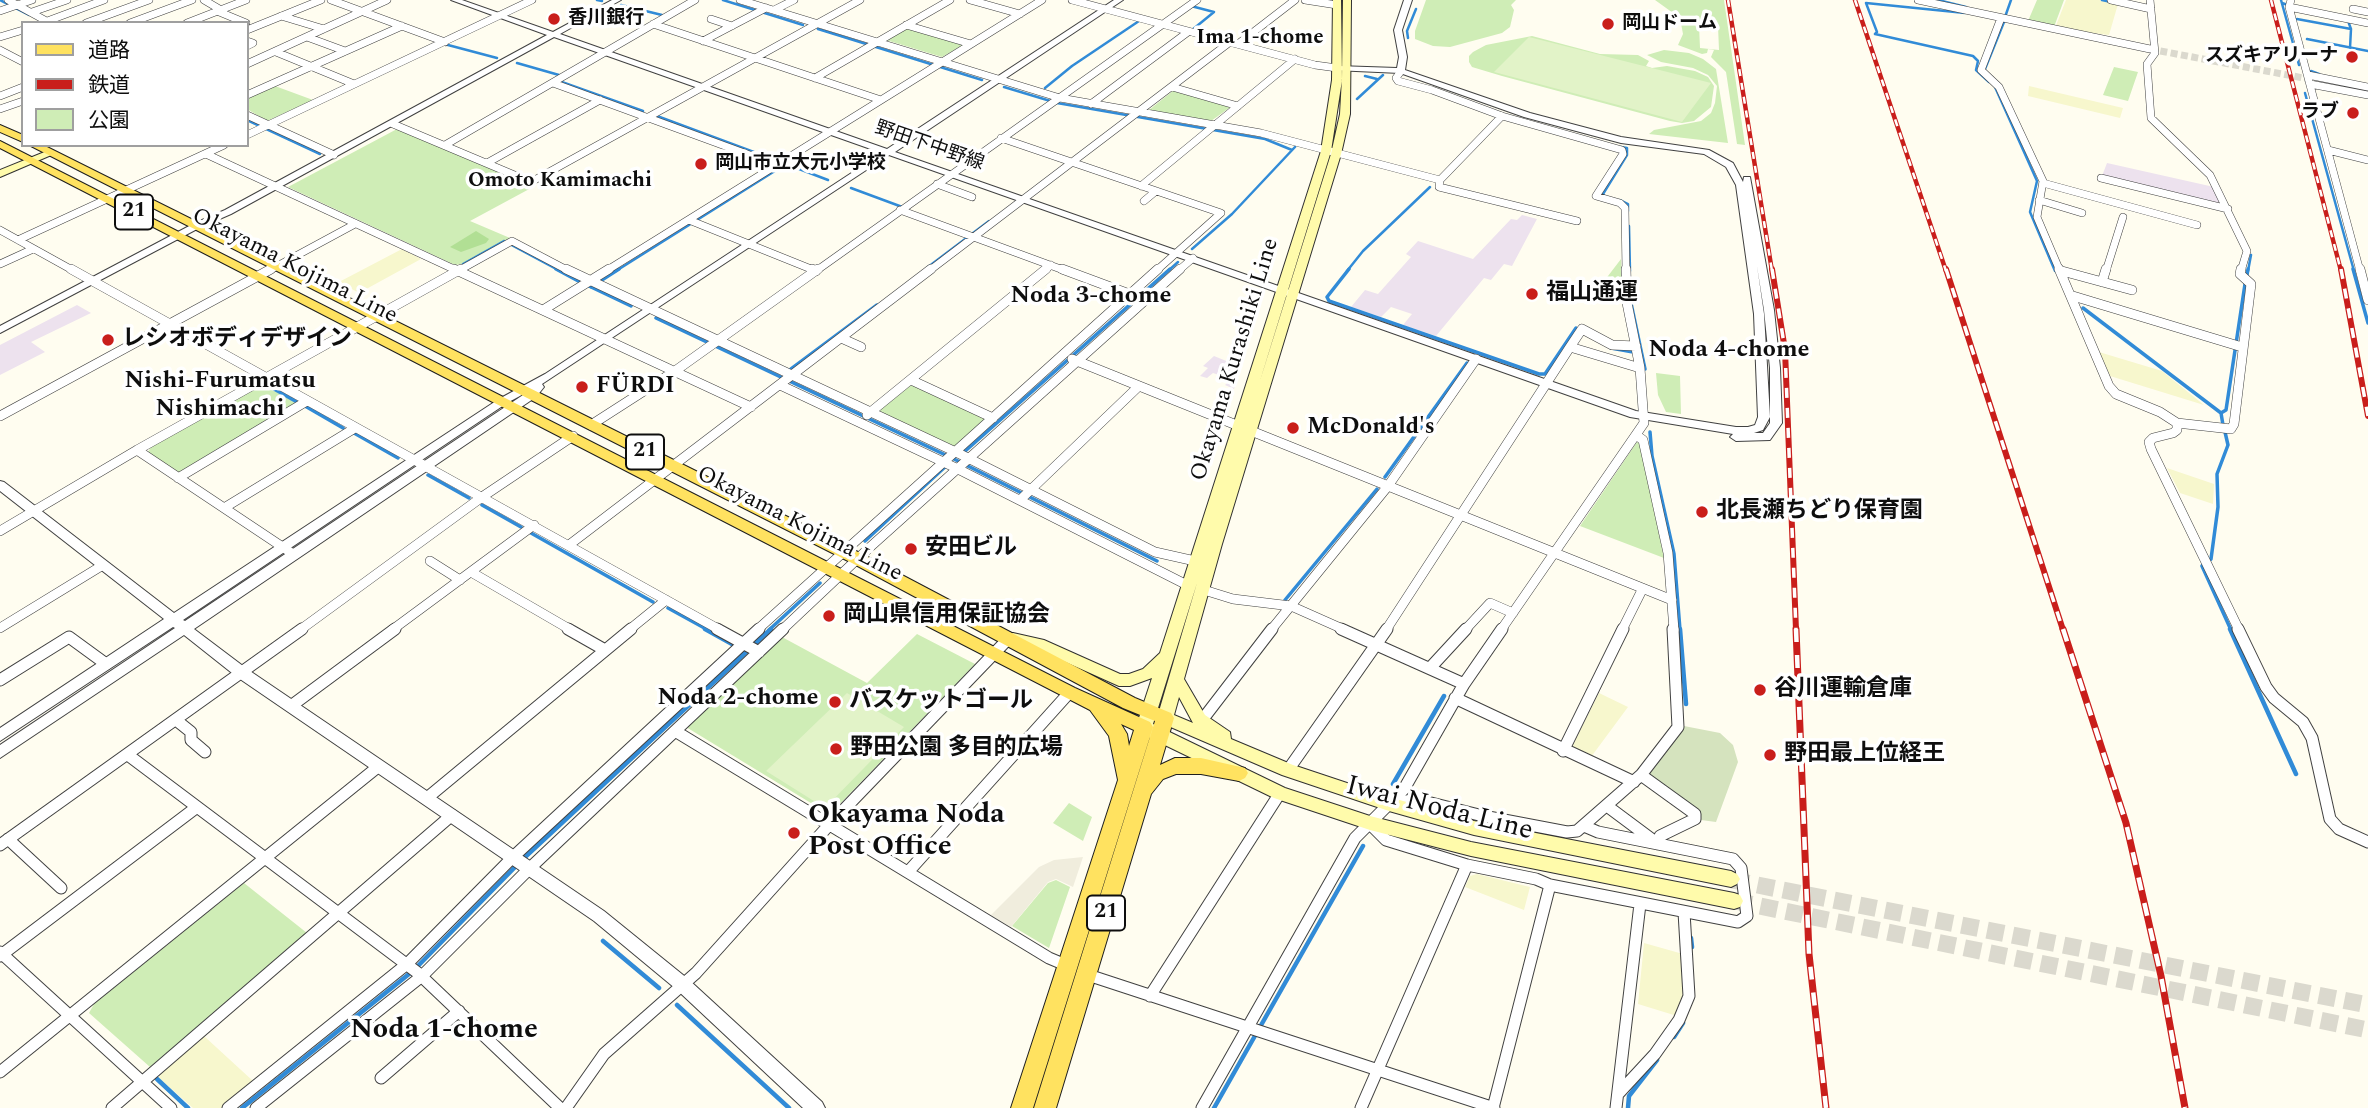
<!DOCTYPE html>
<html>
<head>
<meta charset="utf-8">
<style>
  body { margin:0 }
  #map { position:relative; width:2368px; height:1108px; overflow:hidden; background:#fffdf0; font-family:Spectral,"Noto Sans JP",serif }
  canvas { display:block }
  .legend { position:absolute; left:21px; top:21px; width:228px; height:126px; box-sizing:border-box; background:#fff; border:2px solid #9f9f9f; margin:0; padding:9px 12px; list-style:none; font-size:21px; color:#0e0e0e }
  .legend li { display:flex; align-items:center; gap:14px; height:35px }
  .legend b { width:35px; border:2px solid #9f9f9f }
</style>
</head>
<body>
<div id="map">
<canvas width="2368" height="1108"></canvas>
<ul class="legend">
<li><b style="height:9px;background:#ffe260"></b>道路</li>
<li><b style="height:9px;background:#c91e1b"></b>鉄道</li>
<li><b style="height:19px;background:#cfedb6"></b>公園</li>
</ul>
</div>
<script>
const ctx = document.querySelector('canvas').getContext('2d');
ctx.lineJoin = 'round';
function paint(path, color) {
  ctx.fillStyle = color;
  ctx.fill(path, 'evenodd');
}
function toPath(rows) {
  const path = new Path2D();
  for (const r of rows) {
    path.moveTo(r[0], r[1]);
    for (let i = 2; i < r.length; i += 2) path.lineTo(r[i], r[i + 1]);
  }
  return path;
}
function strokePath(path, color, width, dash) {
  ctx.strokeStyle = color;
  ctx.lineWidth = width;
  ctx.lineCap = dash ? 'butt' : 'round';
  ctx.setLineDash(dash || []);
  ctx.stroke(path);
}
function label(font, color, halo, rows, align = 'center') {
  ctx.font = font + ' Spectral,"Noto Sans JP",serif';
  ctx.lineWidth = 7;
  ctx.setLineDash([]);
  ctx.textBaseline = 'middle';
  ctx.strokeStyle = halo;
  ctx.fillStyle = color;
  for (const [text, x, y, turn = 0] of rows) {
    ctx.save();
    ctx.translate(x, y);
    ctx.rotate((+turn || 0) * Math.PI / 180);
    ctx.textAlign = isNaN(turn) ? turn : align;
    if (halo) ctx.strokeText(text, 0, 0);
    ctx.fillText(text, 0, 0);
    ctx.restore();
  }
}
paint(toPath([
  [2107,163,2214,187,2222,206,2102,176],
  [1522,215,1537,219,1512,266,1504,264,1491,280,1484,278,1436,336,1403,325,1412,314,1391,307,1381,317,1351,307,1365,290,1378,294,1411,257,1406,254,1418,241,1473,259,1511,219,1517,220],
  [77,305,91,313,31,342,45,352,0,375,0,345],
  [1214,356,1241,367,1234,389,1225,385,1235,375,1227,371,1222,376,1213,373,1207,378,1200,376,1208,368,1203,366]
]), '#ede2ee');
paint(toPath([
  [2066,0,2099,0,2118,4,2109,35,2055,28],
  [2029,86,2123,108,2120,118,2028,96],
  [402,249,421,259,359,293,339,282],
  [2099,352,2162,371,2204,405,2110,376],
  [2167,468,2214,484,2213,504,2180,493],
  [1599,693,1628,707,1591,757,1575,750,1573,745],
  [1477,874,1530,887,1524,910,1465,887,1470,876],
  [1644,943,1683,954,1685,994,1677,1016,1638,1004],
  [204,1036,253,1081,221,1108,193,1108,159,1078,159,1075]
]), '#f7f7cd');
paint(toPath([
  [1426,0,1516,0,1511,5,1514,10,1510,27,1502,33,1450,47,1433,46,1415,39,1415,31],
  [1655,0,1724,0,1745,145,1737,144,1726,72,1711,57,1714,50,1708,49,1707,53,1702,54,1678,45,1683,34,1680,18],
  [1699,25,1718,26,1719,50,1700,48],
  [2037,0,2064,0,2054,27,2028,21],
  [906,27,965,44,942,57,886,40],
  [1532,36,1600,54,1638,55,1649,61,1646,66,1652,68,1667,66,1695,71,1708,77,1714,86,1711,107,1694,121,1682,123,1670,121,1502,76,1472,67,1469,62,1469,56,1473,52,1486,45],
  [1664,50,1689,53,1703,59,1716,69,1728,143,1649,134,1654,130,1701,121,1711,113,1715,103,1717,86,1708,75,1693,68,1661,62,1647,55],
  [2114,67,2138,72,2128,101,2103,95],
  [275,86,313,100,267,121,247,109,247,98],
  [1174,90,1232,106,1211,121,1149,110],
  [397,129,533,187,470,221,510,238,462,264,455,265,288,187],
  [1621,259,1623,303,1595,293],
  [1656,373,1680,376,1681,414,1666,412,1658,395],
  [915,385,984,417,985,420,955,446,951,446,881,413,880,410,910,386],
  [266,386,296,403,179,473,148,452,151,447,259,387],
  [1637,442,1641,444,1664,558,1580,526],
  [917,634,975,664,835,809,824,811,686,727,782,637,867,683],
  [1069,803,1092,817,1083,841,1053,823],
  [1056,880,1070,887,1049,948,1012,926,1048,883],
  [244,883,307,933,150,1067,89,1013,94,1004]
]), '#cfedb6');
paint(toPath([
  [476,231,489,239,486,243,461,252,450,247]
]), '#b1df94');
paint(toPath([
  [1684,726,1720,733,1733,745,1738,762,1716,822,1701,820,1699,813,1647,774]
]), '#d5e3be');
paint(toPath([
  [1529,37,1711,83,1682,122,1494,72],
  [847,693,904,727,825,808,766,771]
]), '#e2f3c8');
paint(toPath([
  [1083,857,1073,887,1056,879,1048,882,1011,927,991,915,1039,867,1054,860]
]), '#f0eddd');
strokePath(toPath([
  [0,0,29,15],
  [597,0,602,1],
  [723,0,803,25],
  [1938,0,1966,7],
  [2102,0,2111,2],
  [2281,0,2299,65],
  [2282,3,2291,6],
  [621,5,662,15],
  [1191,6,1214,12,1192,30],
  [1965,13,1866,3,1877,32,1875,34,1973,56,1978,61,1976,70,1989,82],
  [2005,17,2011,0],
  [2297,19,2351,29],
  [2348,21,2351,29,2350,48],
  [818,29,982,80],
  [1408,38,1407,31,1416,9],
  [2307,39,2368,51],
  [448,45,497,58],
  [517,63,559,75],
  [1985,69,2004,22],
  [2311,71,2319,74],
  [1365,76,1377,79],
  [559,81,643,111],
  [1004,87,1057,103,1265,139,1292,150],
  [1995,87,2037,181,2030,212,2055,271],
  [1045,88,1072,66,1139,21],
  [2305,93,2354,271],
  [1357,99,1383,75],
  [247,120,320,154],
  [786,164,828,180],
  [851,188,905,208],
  [1605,197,1603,194,1627,155,1627,148,1621,147],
  [1620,200,1628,204,1628,211],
  [1629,226,1630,271],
  [504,241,560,271],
  [1192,249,1232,214,1295,147],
  [463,264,504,241],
  [928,267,989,221],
  [616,271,786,164,657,116],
  [1168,271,1178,262],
  [1347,271,1363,251,1430,187],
  [2248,271,2251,255]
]), '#318bd7', 2.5);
strokePath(toPath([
  [556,269,582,283],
  [1349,269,1327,297,1329,301,1539,374,1545,374,1576,328],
  [2353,269,2368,323],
  [2247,275,2248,269],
  [589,286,631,306],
  [1631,286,1631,303,1645,369],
  [591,287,619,269],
  [2083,308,2221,413,2223,425],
  [656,318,954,459,1157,561],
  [1611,348,1633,352],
  [791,369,877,305],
  [267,385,297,402],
  [305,406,343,428],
  [2221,413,2226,410,2245,284],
  [1650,432,1652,456,1674,554,1680,630],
  [2225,432,2228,445,2217,474,2218,507,2211,559,2202,566,2231,630],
  [354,433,398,458],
  [963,453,1170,269],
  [428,475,469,498],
  [1385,477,1467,363],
  [482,505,521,527],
  [531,533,653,602],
  [865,541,946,466],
  [1285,600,1377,489],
  [668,608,708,630],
  [769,630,820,583]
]), '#318bd7', 3.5);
strokePath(toPath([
  [705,629,732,644],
  [1680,629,1686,704],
  [2230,629,2296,774],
  [1393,784,1444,696],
  [524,858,771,629],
  [1691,938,1692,947],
  [603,941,659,988],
  [677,1005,789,1108],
  [1260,1027,1363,846],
  [1674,1037,1683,1023],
  [157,1079,188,1108],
  [242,1108,414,970,518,864],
  [1214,1108,1256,1034],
  [1628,1108,1629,1096,1657,1060]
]), '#318bd7', 4.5);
strokePath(toPath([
  [2150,49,2314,80]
]), '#dbd9ce', 7, [7, 3.5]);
strokePath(toPath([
  [1732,880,2368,1005],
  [1735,901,2368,1030]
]), '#dbd9ce', 17, [17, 9]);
const minorFar2 = toPath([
  [8,0,50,23],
  [204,0,221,10],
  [331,0,445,42],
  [740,0,1060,98,1261,133,1440,180],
  [970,0,1020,14],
  [1072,0,1315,65,1337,68],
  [1305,0,1337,5],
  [1918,0,2150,49],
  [2111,0,2151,9],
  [2150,0,2155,53,2147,64,2151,118,2210,175,2247,251,2241,271],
  [2291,0,2289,7,2360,271],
  [2289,7,2368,23],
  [2353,9,2368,12],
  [774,10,794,0],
  [0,11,32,0],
  [217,11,246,23],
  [32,12,67,0],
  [281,16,324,29],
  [2001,18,1981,70,1999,87,2043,181,2037,217,2060,271],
  [711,19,732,26],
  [42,23,104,0],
  [86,23,149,0],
  [130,23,192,0],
  [187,23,246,0],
  [653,24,881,100],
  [906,25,971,44],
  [247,30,321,0],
  [0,37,23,30],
  [307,37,345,51],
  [247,41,253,43,247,46],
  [703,41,766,8],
  [1238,44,1295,0],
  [0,50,23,62],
  [276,52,354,84],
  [247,64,387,0],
  [1401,71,1396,78,1398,81,1432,90,1502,116,1622,150,1623,154,1596,196,1620,203,1625,208,1626,271],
  [2308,75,2368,87],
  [815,78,950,0],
  [553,83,777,165],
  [2310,84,2368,95],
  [1172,87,1238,106],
  [247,95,402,26],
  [0,96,23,87],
  [1091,104,1188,32],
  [0,109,23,101],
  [247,115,334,155],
  [1502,116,1440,180,1439,187,1577,221],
  [393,124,531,182,860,0],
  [247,135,532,0],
  [1001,138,1221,213,1156,271],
  [445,145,695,0],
  [2328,150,2368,160],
  [206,154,458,271],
  [487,163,600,100],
  [2101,178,2228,209],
  [2043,183,2197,225],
  [937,184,972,197],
  [1141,186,1295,59],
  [2039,200,2082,213],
  [1144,201,1156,191],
  [900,210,1066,271],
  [689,220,816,271],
  [0,230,74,271],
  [18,240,224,145],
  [0,264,33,249],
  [268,271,355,224],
  [458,271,512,241,569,271],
  [606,271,1042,0],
  [816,271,1197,0],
  [929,271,1230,42],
  [1044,271,1051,265],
  [1178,271,1193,258],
  [2106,271,2123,217]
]);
const minorFar1 = toPath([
  [71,269,720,630],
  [454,269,751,407],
  [566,269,958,453,1155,552,1195,561],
  [812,269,816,271],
  [1062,269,1132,295],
  [2059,269,2109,386,2116,394,2160,412,2177,423,2231,429,2234,424,2251,284,2240,274,2241,269],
  [2360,269,2368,300],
  [2062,271,2132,290],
  [2102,282,2106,269],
  [2073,296,2242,347],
  [543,310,609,269],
  [841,338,861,347],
  [1570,347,1582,329,1612,345,1636,346],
  [1072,359,1672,600],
  [911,380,993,418],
  [780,385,956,468,1187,585],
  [867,415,1046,269],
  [0,416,271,269],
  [2177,423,2177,430,2173,433,2153,438,2149,442,2151,449,2239,630],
  [591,425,675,371,818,269],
  [1636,435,1643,440,1668,553,1674,630],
  [137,450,293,554],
  [178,478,307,401],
  [1020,500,1139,386],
  [224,508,355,428],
  [0,531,137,450,461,269],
  [569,545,931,269],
  [430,561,460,580],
  [471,572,571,630],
  [1204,590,1233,599,1291,606,1345,630],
  [0,628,103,565],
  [300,630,482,497,573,436],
  [392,630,534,525],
  [629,630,666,600],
  [757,630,1158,269],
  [782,630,869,548,1180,269],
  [1271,630,1388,486,1476,359],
  [1386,630,1570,347,1640,368],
  [1465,630,1490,603,1513,613],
  [1501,630,1644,423,1640,368,1627,303,1626,269],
  [1622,630,1642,590]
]);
const minor = toPath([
  [568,629,605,650],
  [717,629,759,652],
  [1341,629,1464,684],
  [2238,629,2266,687,2274,698,2303,722,2312,738,2330,819,2339,829,2368,842],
  [1430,668,1466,629],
  [0,680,69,637,106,664],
  [1455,698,1634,782],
  [291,706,395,629],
  [1206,715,1272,629],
  [176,720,191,732,191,740,205,752],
  [675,731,1049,958,1068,966],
  [1563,751,1623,629],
  [128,755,418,973,560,1108],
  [1288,770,1387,629],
  [427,798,631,629],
  [1393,804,1415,799,1483,816,1567,832,1577,831,1641,775,1678,727,1673,629],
  [1607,806,1658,844,1660,836,1695,819,1695,814,1641,775],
  [1370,824,1386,840,1467,865,1536,879,1550,885,1738,922,1747,916,1741,868,1733,859,1598,832,1584,826],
  [8,839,61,888],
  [0,845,302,629],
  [908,872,1069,693],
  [0,952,171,1108],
  [0,956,197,807],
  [1085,974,1494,1108],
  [1150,996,1280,793],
  [0,1072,379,766],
  [381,1078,459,1011],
  [1618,1094,1655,1054,1679,1020,1689,996,1684,912],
  [112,1108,452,815],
  [228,1108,407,964,513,857,759,629],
  [256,1108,422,976,530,868,783,629],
  [566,1108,604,1054,696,973,829,825,1009,638],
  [1202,1108,1355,838,1404,789,1464,684,1502,629],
  [1361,1108,1467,865],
  [1493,1108,1550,885],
  [1616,1108,1640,904]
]);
const tertiary = toPath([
  [451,0,462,0,553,32,612,0,621,0,560,34,887,149,1114,0,1123,0,895,152,1636,411,1736,427,1748,427,1755,425,1758,417,1754,314,1736,185,1726,167,1704,154,1621,143,1524,117,1400,73,1334,70,1333,68,1337,66,1397,68,1399,57,1394,30,1404,0,1412,0,1402,30,1407,57,1405,70,1530,113,1621,137,1709,150,1733,163,1743,182,1744,177,1750,177,1774,310,1780,368,1782,423,1770,440,1736,441,1730,437,1733,434,1630,417,889,155,542,384,544,387,536,397,194,629,247,669,604,911,688,979,822,1102,825,1108,803,1108,676,989,594,921,237,677,184,635,0,758,0,745,175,628,173,627,0,741,0,728,164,619,0,491,0,481,4,482,174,613,499,399,545,374,882,153,554,37,231,214,199,228,0,333,0,326,193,224,225,210,547,35,451,0],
  [1757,266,1764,310,1770,368,1770,423,1763,433,1754,433,1763,430,1770,417,1764,314,1757,266],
  [529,391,185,621,183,620,507,403,529,391]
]);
const secondary = toPath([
  [1333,0,1341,0,1342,80,1331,151,1259,384,1331,154,1340,114,1342,78,1343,0,1351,0,1350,114,1341,154,1222,544,1184,679,1205,715,1230,732,1231,739,1293,765,1389,797,1474,821,1731,871,1737,874,1740,879,1737,884,1731,887,1474,835,1389,811,1282,775,1159,722,1157,718,1197,583,1153,724,1285,788,1370,816,1471,842,1734,893,1740,895,1743,901,1740,907,1734,909,1471,856,1370,830,1274,798,1138,732,1136,727,1152,678,1130,686,1119,686,1041,651,1008,643,1006,639,1008,635,1013,633,1044,640,1120,674,1129,674,1143,669,1160,653,1321,151,1332,80,1333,0],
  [1179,697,1193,723,1174,715,1179,697],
  [47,151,56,153,0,177,0,170,47,151]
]);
const primary = toPath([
  [0,125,23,135,23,142,0,132,0,125],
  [0,141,1075,688,1150,722,1153,727,1033,1108,1011,1108,1118,780,1109,736,1090,710,0,148,0,141],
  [1121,724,1134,730,1129,746,1127,734,1121,724],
  [29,145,43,145,864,555,1135,698,1171,713,1174,718,1160,765,1175,758,1201,758,1245,768,1248,773,1245,778,1239,781,1201,774,1176,774,1163,779,1151,794,1056,1108,1034,1108,1155,721,1123,708,852,563,29,145]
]);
strokePath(minorFar2, '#414141', 8);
strokePath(minorFar1, '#414141', 10);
strokePath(minor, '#414141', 13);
strokePath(tertiary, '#414141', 2);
strokePath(secondary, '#303030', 2);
strokePath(primary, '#1f1f1f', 2);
strokePath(minorFar2, '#fff', 7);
strokePath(minorFar1, '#fff', 9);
strokePath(minor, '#fff', 11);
paint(tertiary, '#fff');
paint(secondary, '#fffbab');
paint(primary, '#ffe260');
const railFar2 = toPath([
  [1728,0,1772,271],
  [1855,0,1946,271],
  [2271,0,2341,271]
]);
const railFar1 = toPath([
  [1772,269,1785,350,1796,630],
  [1946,269,2063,630],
  [2341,269,2368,416]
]);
const rail = toPath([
  [1796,629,1809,954,1826,1108],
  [2063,629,2126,823,2161,976,2185,1108]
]);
strokePath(railFar2, '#c91e1b', 4.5);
strokePath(railFar1, '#c91e1b', 6);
strokePath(rail, '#c91e1b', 7);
strokePath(railFar2, '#fff', 2.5, [7]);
strokePath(railFar1, '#fff', 3.5, [10]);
strokePath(rail, '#fff', 4.5, [13]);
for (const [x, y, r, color] of [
  [554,19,7,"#c91e1b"],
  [1608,24,7,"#c91e1b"],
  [2352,57,7,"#c91e1b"],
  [2353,113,7,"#c91e1b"],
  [701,164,7,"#c91e1b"],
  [1532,294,7,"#c91e1b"],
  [108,340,7,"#c91e1b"],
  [582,387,7,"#c91e1b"],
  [1293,428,7,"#c91e1b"],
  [1702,512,7,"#c91e1b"],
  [911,549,7,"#c91e1b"],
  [829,616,7,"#c91e1b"],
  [1760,690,7,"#c91e1b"],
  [835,702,7,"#c91e1b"],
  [836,749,7,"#c91e1b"],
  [1770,755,7,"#c91e1b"],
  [794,833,7,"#c91e1b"]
]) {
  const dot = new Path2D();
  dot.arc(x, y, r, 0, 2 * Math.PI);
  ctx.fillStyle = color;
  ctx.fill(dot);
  strokePath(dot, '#fff', 2.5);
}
label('bold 19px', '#0e0e0e', '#fff', [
  ["香川銀行",568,19],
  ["岡山ドーム",1622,24],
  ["スズキアリーナ",2338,57,"right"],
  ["ラブ",2339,113,"right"],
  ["岡山市立大元小学校",715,164]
], 'left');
label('19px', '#0e0e0e', '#fff', [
  ["野田下中野線",929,147,19]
]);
label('bold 21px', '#0e0e0e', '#fff', [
  ["Ima 1-chome",1260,39],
  ["Omoto Kamimachi",560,182]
]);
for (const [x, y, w] of [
  [134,212,38],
  [645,452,38],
  [1106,913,38]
]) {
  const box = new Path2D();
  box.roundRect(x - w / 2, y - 17.5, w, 35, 5);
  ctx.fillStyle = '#fff';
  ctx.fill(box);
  strokePath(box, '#0e0e0e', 2);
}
label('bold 21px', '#0e0e0e', null, [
  ["21",134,212],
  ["21",645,452],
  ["21",1106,913]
]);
label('23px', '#0e0e0e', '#fff', [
  ["Okayama Kojima Line",294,267,27],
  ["Okayama Kurashiki Line",1236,360,-73],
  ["Okayama Kojima Line",799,525,27]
]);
label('bold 23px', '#0e0e0e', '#fff', [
  ["福山通運",1546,294],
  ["レシオボディデザイン",122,340],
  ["FÜRDI",596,387],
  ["McDonald's",1307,428],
  ["北長瀬ちどり保育園",1716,512],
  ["安田ビル",925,549],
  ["岡山県信用保証協会",843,616],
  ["谷川運輸倉庫",1774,690],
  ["バスケットゴール",849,702],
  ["野田公園 多目的広場",850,749],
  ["野田最上位経王",1784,755]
], 'left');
label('bold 24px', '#0e0e0e', '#fff', [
  ["Noda 3-chome",1091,297],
  ["Noda 4-chome",1729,351],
  ["Nishi-Furumatsu",220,382],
  ["Nishimachi",220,410],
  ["Noda 2-chome",738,699]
]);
label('28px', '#0e0e0e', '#fff', [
  ["Iwai Noda Line",1439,810,14]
]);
label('bold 28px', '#0e0e0e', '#fff', [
  ["Okayama Noda",808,817],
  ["Post Office",808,849]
], 'left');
label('bold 28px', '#0e0e0e', '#fff', [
  ["Noda 1-chome",444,1032]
]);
</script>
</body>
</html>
